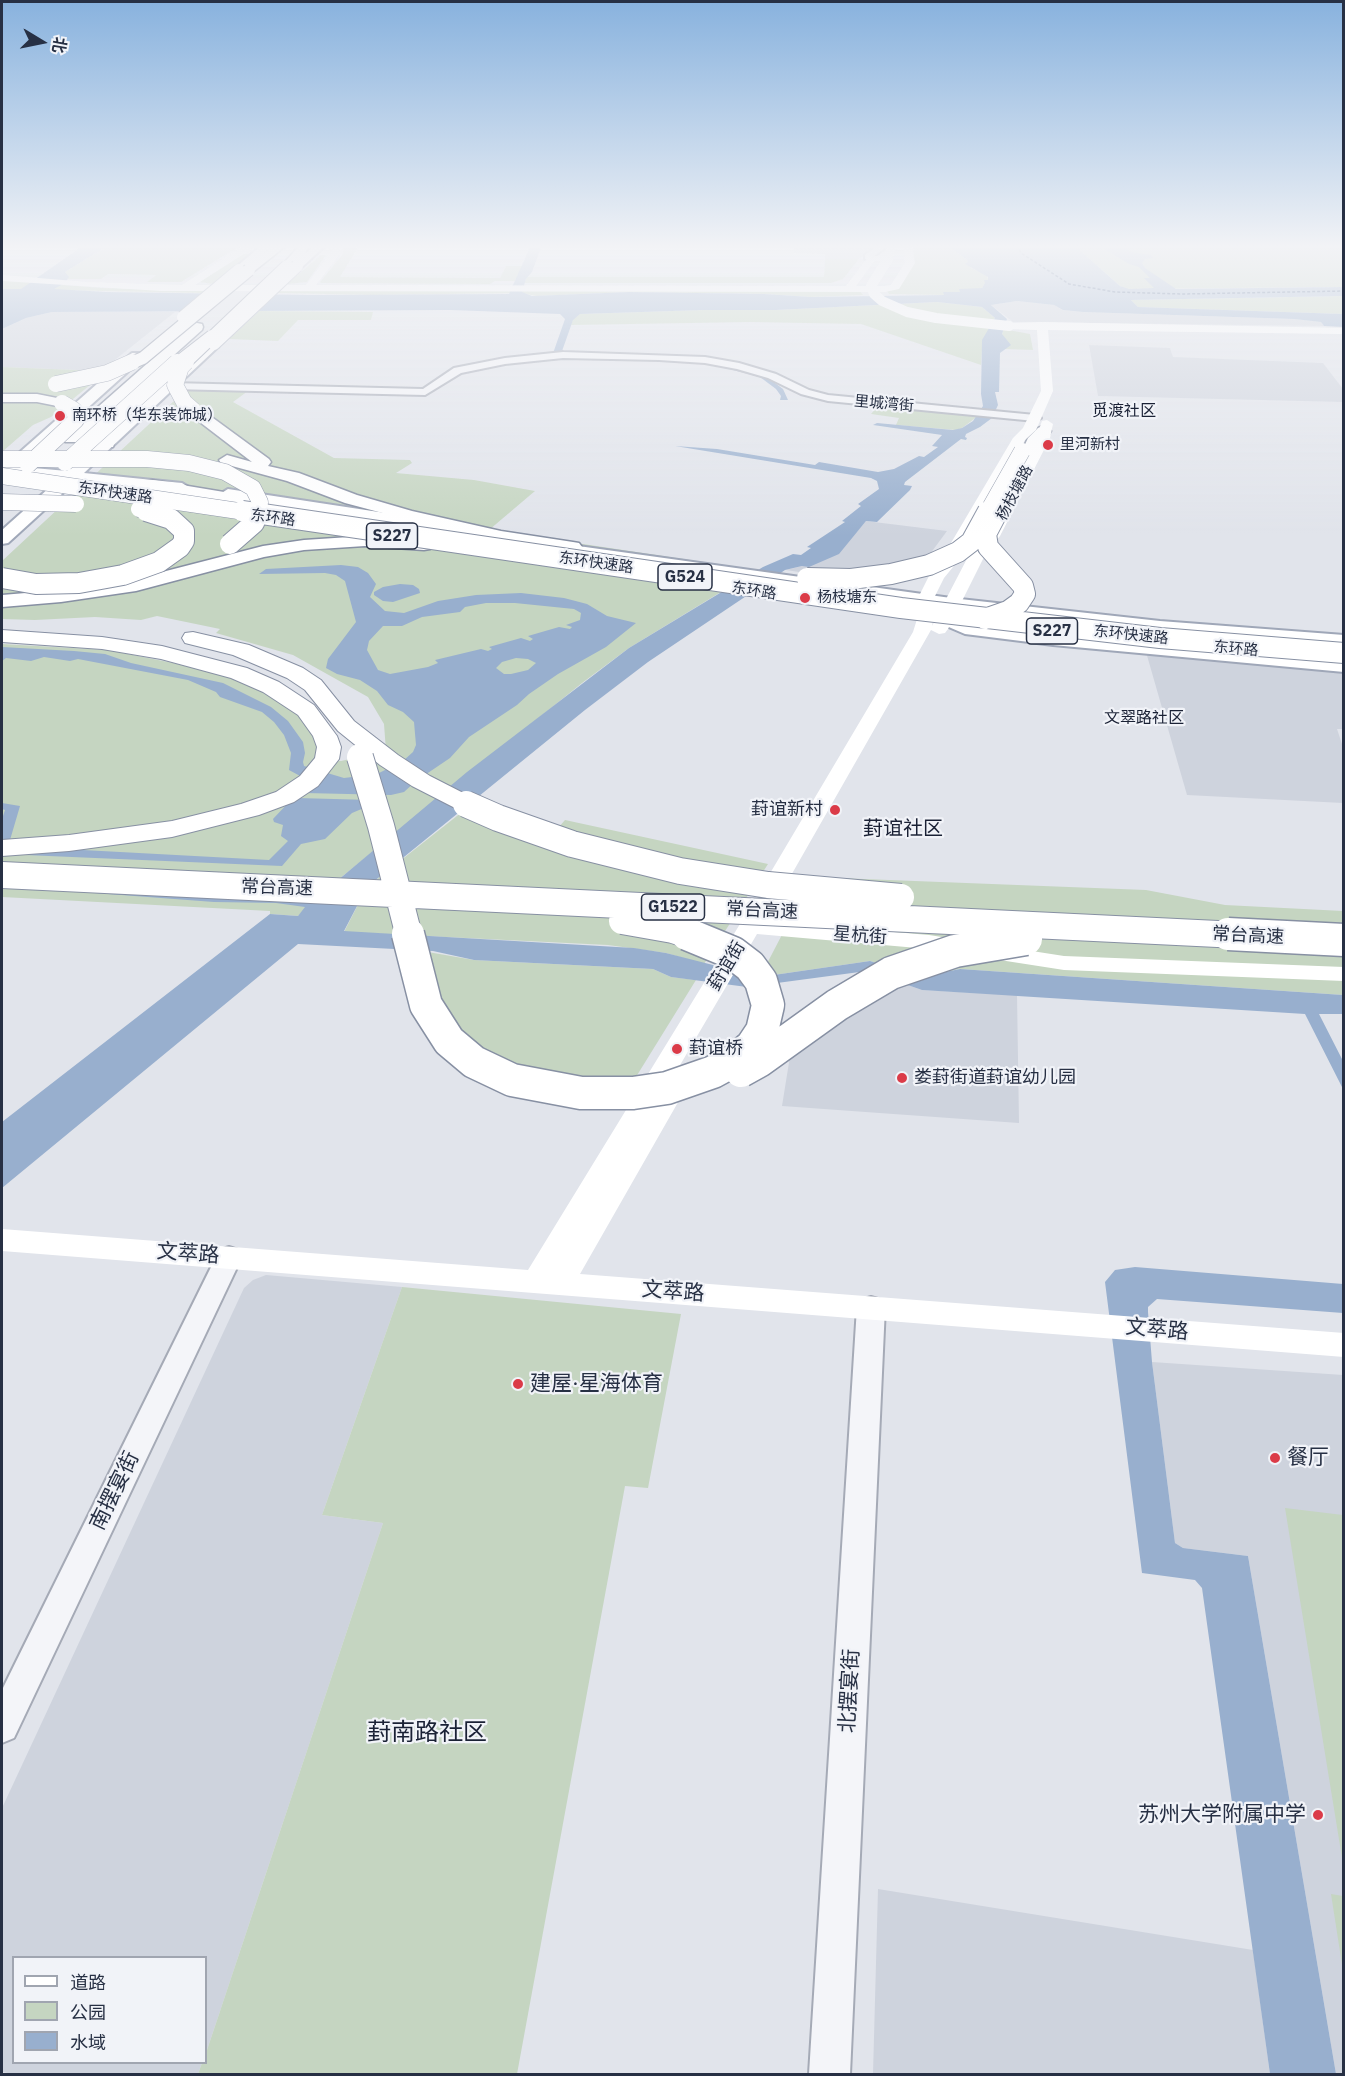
<!DOCTYPE html>
<html>
<head>
<meta charset="utf-8">
<style>
  body { margin:0 }
  #map { position:relative; width:1345px; height:2076px; overflow:hidden; background:#e1e4eb; font-family:"IBM Plex Sans","Noto Sans SC",sans-serif }
  canvas { display:block }
  .frame { position:absolute; inset:0; border:3px solid #273044; pointer-events:none }
  .legend { position:absolute; left:12px; top:1956px; width:195px; height:108px; box-sizing:border-box; background:#f1f3f8; border:2px solid #a0a5b0; margin:0; padding:8px 10px; list-style:none; font-size:18px; color:#273044 }
  .legend li { display:flex; align-items:center; gap:12px; height:30px }
  .legend b { width:30px; border:2px solid #a0a5b0 }
  .north { position:absolute; left:12px; top:12px; width:60px; height:60px; -webkit-text-stroke:4px #f1f3f8; paint-order:stroke; rotate:100deg; font-size:16px; font-weight:700; line-height:24px; text-align:center; color:#273044 }
  .north::after { content:''; display:block; margin:auto; width:21px; height:27px; background:#273044; clip-path:polygon(50% 0,100% 100%,50% 72%,0 100%) }
</style>
</head>
<body>
<div id="map">
<canvas width="1345" height="2076"></canvas>
<div class="frame"></div>
<ul class="legend">
<li><b style="height:8px;background:#fff"></b>道路</li>
<li><b style="height:16px;background:#c5d5c1"></b>公园</li>
<li><b style="height:16px;background:#98afce"></b>水域</li>
</ul>
<div class="north">北</div>
</div>
<script>
const ctx = document.querySelector('canvas').getContext('2d');
ctx.lineJoin = 'round';
function paint(path, color) {
  ctx.fillStyle = color;
  ctx.fill(path, 'evenodd');
}
function toPath(rows) {
  const path = new Path2D();
  for (const r of rows) {
    path.moveTo(r[0], r[1]);
    for (let i = 2; i < r.length; i += 2) path.lineTo(r[i], r[i + 1]);
  }
  return path;
}
function strokePath(path, color, width, dash) {
  ctx.strokeStyle = color;
  ctx.lineWidth = width;
  ctx.lineCap = dash ? 'butt' : 'round';
  ctx.setLineDash(dash || []);
  ctx.stroke(path);
}
function label(font, color, halo, rows, align = 'center') {
  ctx.font = font + ' "IBM Plex Sans","Noto Sans SC",sans-serif';
  ctx.lineWidth = 4.5;
  ctx.setLineDash([]);
  ctx.textBaseline = 'middle';
  ctx.strokeStyle = halo;
  ctx.fillStyle = color;
  for (const [text, x, y, turn = 0] of rows) {
    ctx.save();
    ctx.translate(x, y);
    ctx.rotate((+turn || 0) * Math.PI / 180);
    ctx.textAlign = isNaN(turn) ? turn : align;
    if (halo) ctx.strokeText(text, 0, 0);
    ctx.fillText(text, 0, 0);
    ctx.restore();
  }
}
paint(toPath([
  [795,245,878,245,859,259,825,259,825,254,793,253],
  [1017,301,1054,305,1063,310,1083,312,1294,319,1321,322,1324,326,1013,322,991,305],
  [52,312,175,312,101,371,2,367,2,329,26,318],
  [1089,345,1170,348,1173,357,1323,363,1343,389,1343,402,1098,396],
  [866,521,947,531,913,577,904,582,877,584,786,570,802,566,856,532],
  [1146,652,1343,668,1343,729,1337,729,1343,747,1343,803,1187,795],
  [893,980,922,990,1017,995,1019,1123,782,1106,791,1050],
  [266,1275,402,1287,322,1515,383,1523,206,2053,206,1958,14,1958,14,2062,202,2063,198,2074,13,2074,2,2072,2,1808,244,1288,253,1280],
  [1152,1362,1343,1375,1343,2074,1336,2074,1248,1556,1183,1548,1175,1543],
  [878,1889,1253,1950,1270,2074,873,2074]
]), '#ced3dd');
paint(toPath([
  [109,245,246,245,233,250,181,282,147,282,156,275,108,274,101,279,68,279,65,272],
  [341,245,355,245,357,249,340,277,500,278,506,266,523,266,515,281,495,281,490,284,321,283,320,282,342,255,343,250],
  [914,245,952,245,954,250,967,260,971,268,987,275,988,280,982,288,945,295,889,294,886,290,891,290,913,259],
  [1074,245,1343,245,1343,287,1126,289,1120,286],
  [241,254,250,254,213,284,200,282],
  [321,255,326,255,307,282,287,284],
  [825,259,859,259,843,279,831,283,524,283,527,277,824,277],
  [2,280,102,288,206,290,204,293,2,289],
  [280,291,860,291,863,295,811,297,764,294,629,292,536,296,522,293,373,295,278,293],
  [1343,296,1343,314,1138,307,1131,300],
  [937,302,982,307,995,318,982,351,981,365,861,324,750,322,571,325,573,319,580,314,703,310,776,310],
  [259,311,373,312,371,320,298,320,278,341,229,339],
  [1003,329,1030,334,1033,350,1004,349,1005,347,987,344,990,335,1002,335],
  [2,367,101,371,101,376,51,417,33,425,2,452],
  [189,387,257,389,248,391,233,402,334,458,410,460,412,463,396,473,474,480,535,491,489,530,757,570,629,648,582,683,318,896,298,916,270,914,270,911,2,897,2,644,108,650,173,663,225,676,243,681,290,705,321,736,318,758,341,761,386,751,384,724,368,697,293,655,216,633,220,629,157,616,141,620,95,617,35,620,2,619,2,561],
  [878,406,978,416,962,428,956,430,896,425,899,418,871,414],
  [462,812,552,835,565,820,768,864,704,964,666,953,608,945,344,932,367,887],
  [812,877,1146,890,1225,905,1343,911,1343,995,960,969,920,977,870,961,760,977],
  [422,951,474,960,653,969,671,977,696,980,631,1085,611,1087,495,1060,448,1020],
  [402,1287,681,1314,648,1488,625,1486,517,2074,198,2074,202,2063,206,2062,206,2053,383,1523,322,1515],
  [1285,1508,1343,1515,1343,1864],
  [1331,1894,1343,1896,1343,1971]
]), '#c5d5c1');
paint(toPath([
  [84,245,109,245,65,272,69,277,65,283,54,289,107,292,312,295,509,294,531,245,542,245,532,272,526,279,522,292,532,296,629,292,764,294,811,297,944,295,943,292,960,292,959,289,982,288,985,283,984,280,988,280,988,277,965,264,968,262,967,260,954,250,952,245,1074,245,1120,286,1129,289,1154,288,1144,278,1150,278,1139,267,1129,264,1098,245,1122,245,1131,252,1151,255,1153,258,1145,259,1142,263,1145,268,1176,289,1343,287,1343,296,1131,300,1138,307,1343,314,1343,327,1324,326,1321,322,1294,319,1083,312,1063,310,1054,305,1017,301,991,305,1007,319,1002,334,1011,345,1000,353,999,392,995,392,998,405,992,418,980,427,966,434,965,437,967,438,966,440,961,439,905,482,904,485,912,486,910,490,877,522,866,521,839,554,809,567,802,566,785,570,648,662,585,710,367,887,344,931,634,948,666,953,760,977,870,961,920,977,960,969,1343,995,1343,1014,1319,1014,1343,1061,1343,1089,1305,1014,922,990,867,971,747,987,671,977,653,969,474,960,433,951,298,944,2,1188,2,1122,270,914,298,916,305,907,276,903,214,902,2,886,319,896,467,772,629,648,763,567,793,554,801,555,811,548,807,547,845,522,842,521,861,506,858,504,879,489,877,481,871,478,675,446,717,449,815,465,819,462,878,472,894,469,919,456,924,457,938,447,932,446,942,435,873,425,877,423,953,430,962,428,973,421,983,406,981,394,982,340,995,318,982,307,937,302,776,310,703,310,580,314,573,320,561,354,684,360,733,367,771,380,783,389,788,400,780,400,781,396,776,389,760,377,714,365,649,360,551,359,565,319,560,314,450,310,52,312,26,318,2,329,2,289,21,289],
  [341,565,358,567,368,573,376,584,370,597,385,611,404,613,438,601,476,595,521,593,564,598,587,604,607,616,636,623,606,647,558,674,529,694,517,705,469,737,450,758,416,781,404,792,391,795,305,793,302,777,289,770,291,753,284,735,274,722,262,712,220,697,216,692,188,680,78,659,70,661,44,657,31,661,6,658,2,661,2,647,74,651,105,654,131,663,223,683,271,707,288,721,303,742,305,753,303,762,304,766,344,778,377,774,403,761,413,752,416,745,414,722,403,712,388,705,377,691,360,680,337,674,326,668,328,659,356,622,345,581,336,575,325,573,259,574,266,569],
  [486,603,515,603,574,609,581,613,580,620,566,625,572,627,570,629,559,627,528,636,533,639,530,641,521,638,489,647,492,649,488,651,481,649,435,660,438,663,428,667,390,674,378,670,367,650,369,641,383,626,402,626,422,617,460,612,465,607],
  [516,658,528,659,536,663,528,670,511,674,504,674,496,668,502,662],
  [400,584,413,585,419,589,420,593,393,602,383,601,374,595,374,592,383,587],
  [297,798,371,800,371,805,352,813,325,839,301,844,282,866,2,854,2,819,5,810,2,809,2,803,20,806,10,840,27,847,269,860,288,841,281,836,283,825,274,822,273,819,290,801],
  [1135,1267,1343,1284,1343,1313,1157,1299,1148,1307,1148,1312,1152,1362,1175,1543,1183,1548,1248,1556,1336,2074,1270,2074,1202,1588,1195,1580,1142,1573,1105,1282,1115,1270]
]), '#98afce');
paint(toPath([
  [233,290,254,290,227,314,206,314]
]), '#e1e4eb');
strokePath(toPath([
  [1017,245,1021,253,1069,284,1115,292,1182,294,1344,291]
]), '#2d4b7c', 1.5, [3, 2]);
const tertiary = toPath([
  [879,245,888,245,871,259,865,259,865,255,879,245],
  [563,352,705,357,739,363,776,374,809,390,828,395,1035,415,1041,418,1035,421,828,401,801,394,768,378,737,369,705,363,659,360,563,358,505,364,461,373,425,395,171,389,166,386,171,383,423,389,454,368,505,358,563,352],
  [229,1247,238,1250,242,1257,14,1738,2,1743,2,1690,216,1257,220,1250,229,1247],
  [871,1297,881,1300,885,1307,850,2074,809,2074,857,1307,861,1300,871,1297]
]);
const primary = toPath([
  [262,245,273,245,243,272,235,272,235,268,262,245],
  [315,245,326,245,301,268,293,268,293,264,315,245],
  [214,340,218,341,220,344,218,347,84,473,182,483,190,488,188,491,182,493,75,482,8,543,2,544,2,530,58,480,12,475,2,481,3,467,132,353,142,353,143,356,142,359,22,467,67,471,210,341,214,340],
  [228,489,464,525,470,526,472,530,470,534,464,535,222,497,220,494,228,489],
  [571,545,951,598,1160,621,1344,635,1344,647,1160,633,951,610,565,554,562,550,565,546,571,545],
  [944,612,969,623,1053,633,1344,660,1344,672,1053,645,965,634,937,622,935,618,937,614,944,612]
]);
const trunk = toPath([
  [274,245,287,245,253,272,245,272,245,268,274,245],
  [300,245,310,245,303,257,291,268,283,268,283,264,300,245],
  [197,323,202,324,203,327,202,330,77,442,65,442,63,439,65,436,192,324,197,323],
  [2,394,37,394,67,400,69,403,62,407,37,402,2,402,2,394],
  [137,400,144,404,118,429,113,447,101,447,99,444,106,425,132,401,137,400],
  [193,406,198,407,269,459,271,462,268,466,299,473,357,495,412,511,501,531,573,542,579,543,582,547,579,551,573,552,501,541,409,520,345,503,287,481,221,463,219,460,227,455,252,462,188,413,186,410,193,406],
  [1043,426,1051,431,1038,451,1036,454,1024,454,1022,451,1028,438,1038,428,1043,426],
  [152,480,284,502,287,506,284,510,278,511,146,489,144,485,146,481,152,480],
  [365,536,424,540,430,541,433,545,430,549,424,550,365,546,304,550,264,557,136,591,61,602,2,607,2,595,61,590,135,579,263,546,304,540,365,536]
]);
const motorway = toPath([
  [2,630,102,637,162,646,247,668,279,682,314,705,337,736,341,747,339,759,318,786,294,802,259,815,172,837,69,851,2,856,2,840,69,835,172,821,241,804,276,792,300,776,315,758,317,747,313,736,298,715,263,692,231,678,161,659,102,649,2,642,2,630],
  [193,632,249,645,303,668,321,680,354,721,398,755,430,776,475,799,479,804,475,809,466,812,457,809,412,786,380,765,338,731,305,690,287,678,233,655,185,643,182,638,185,633,193,632]
]);
strokePath(tertiary, '#a5aab6', 4);
strokePath(primary, '#9fa7b8', 4);
strokePath(trunk, '#8790a3', 3);
strokePath(motorway, '#8790a3', 2);
paint(tertiary, '#f4f5f9');
paint(toPath([
  [245,245,258,245,195,285,306,285,331,252,328,245,338,245,341,252,316,285,846,286,868,257,885,255,888,245,898,245,891,261,874,261,856,286,885,286,891,285,905,263,903,245,912,246,915,263,899,289,885,292,161,291,2,281,2,275,87,282,182,285,245,245],
  [1042,322,1344,328,1344,334,1048,330,1053,391,1036,430,1025,440,953,567,944,578,933,600,934,616,932,626,971,551,985,534,1036,438,1042,421,1047,420,1053,424,1050,438,1000,536,986,553,948,629,945,633,939,634,931,630,765,921,929,935,1064,956,1344,967,1344,981,1064,970,929,949,757,934,666,1089,677,1091,681,1097,580,1274,1344,1333,1344,1357,2,1251,2,1229,528,1270,740,924,913,632,918,616,917,600,929,576,938,565,1013,438,1023,428,1041,391,1037,330,1009,329,1004,326,1009,323,1042,322]
]), '#fff');
paint(primary, '#fff');
paint(trunk, '#fff');
paint(motorway, '#fff');
const primaryBridge = toPath([
  [183,317,239,270],
  [214,344,297,266]
]);
const trunkBridgeFar2 = toPath([
  [129,364,143,358,249,270],
  [176,364,212,336],
  [184,364,287,266]
]);
const trunkBridgeFar1 = toPath([
  [186,362,181,367,175,385,184,402,193,410],
  [56,384,107,373,132,362],
  [2,459,147,459,189,463,225,472,253,488,260,502,259,513],
  [65,463,177,362],
  [28,465,76,420,74,410,62,403],
  [2,476,252,513],
  [2,502,76,504],
  [139,509,151,513],
  [987,513,1022,451]
]);
const trunkBridge = toPath([
  [242,511,901,608,1160,638,1344,653],
  [230,544,254,523,259,511],
  [2,578,36,584,79,583,123,575,159,562,180,547,184,541,184,531,171,519,146,511],
  [807,578,851,579,891,574,929,565,958,552,971,542,988,511],
  [985,619,1008,611,1019,603,1025,594,1023,586,988,547,986,534,997,513]
]);
const motorwayBridgeFar1 = toPath([
  [360,757,381,826,409,936],
  [466,804,498,818,572,844,680,871,768,885,901,897],
  [2,875,1259,936],
  [622,921,673,930,692,936]
]);
const motorwayBridge = toPath([
  [408,934,426,1005,449,1041,474,1062,512,1080,581,1093,633,1093,667,1088,713,1072,735,1060,752,1046,762,1031,768,1005,761,981,750,966,733,953,687,934],
  [1228,934,1344,940],
  [741,1071,759,1061,837,1005,891,973,955,951,1026,939]
]);
strokePath(primaryBridge, '#9fa7b8', 14, []);
strokePath(trunkBridgeFar2, '#8790a3', 14, []);
strokePath(trunkBridgeFar1, '#8790a3', 17, []);
strokePath(trunkBridge, '#8790a3', 22, []);
strokePath(motorwayBridgeFar1, '#8790a3', 28, []);
strokePath(motorwayBridge, '#8790a3', 35, []);
strokePath(toPath([
  [888,259,871,286,874,294,882,301,907,312,936,318,1009,326]
]), '#fff', 10);
strokePath(primaryBridge, '#fff', 12);
strokePath(trunkBridgeFar2, '#fff', 12);
strokePath(trunkBridgeFar1, '#fff', 16);
strokePath(trunkBridge, '#fff', 20);
strokePath(motorwayBridgeFar1, '#fff', 26);
strokePath(motorwayBridge, '#fff', 32);
const sky = ctx.createLinearGradient(0, 0, 0, 536);
sky.addColorStop(0, '#88b2de');
sky.addColorStop(0.46, '#f2f3f6');
sky.addColorStop(1, '#f2f3f600');
ctx.fillStyle = sky;
ctx.fillRect(0, 0, 1345, 536);
for (const [x, y, r, color] of [
  [60,416,6,"#db3b48"],
  [1048,445,6,"#db3b48"],
  [805,598,6,"#db3b48"],
  [835,810,6,"#db3b48"],
  [677,1049,6,"#db3b48"],
  [902,1078,6,"#db3b48"],
  [518,1384,6,"#db3b48"],
  [1275,1458,6,"#db3b48"],
  [1318,1815,6,"#db3b48"]
]) {
  const dot = new Path2D();
  dot.arc(x, y, r, 0, 2 * Math.PI);
  ctx.fillStyle = color;
  ctx.fill(dot);
  strokePath(dot, '#f1f3f8', 2);
}
label('15px', '#273044', '#f1f3f8', [
  ["里城湾街",884,404,5],
  ["东环快速路",115,493,8],
  ["杨枝塘路",1015,493,-62],
  ["东环路",273,518,8],
  ["东环快速路",596,563,8],
  ["东环路",754,591,9],
  ["东环快速路",1131,635,6],
  ["东环路",1236,649,5]
]);
label('15px', '#273044', '#f1f3f8', [
  ["南环桥（华东装饰城）",72,416],
  ["里河新村",1060,445],
  ["杨枝塘东",817,598]
], 'left');
label('16px', '#1a2135', '#f1f3f8', [
  ["觅渡社区",1124,411],
  ["文翠路社区",1144,718]
]);
for (const [x, y, w] of [
  [392,536,51],
  [685,577,54],
  [1052,631,51],
  [673,907,63]
]) {
  const box = new Path2D();
  box.roundRect(x - w / 2, y - 13, w, 26, 4.5);
  ctx.fillStyle = '#f1f3f8';
  ctx.fill(box);
  strokePath(box, '#273044', 1.5);
}
label('bold 16px', '#273044', null, [
  ["S227",392,536],
  ["G524",685,577],
  ["S227",1052,631],
  ["G1522",673,907]
]);
label('18px', '#273044', '#f1f3f8', [
  ["葑谊新村",823,810,"right"],
  ["葑谊桥",689,1049],
  ["娄葑街道葑谊幼儿园",914,1078]
], 'left');
label('18px', '#273044', '#f1f3f8', [
  ["常台高速",277,888,2],
  ["常台高速",762,911,3],
  ["星杭街",860,936,4],
  ["常台高速",1248,936,3],
  ["葑谊街",727,966,-59]
]);
label('20px', '#1a2135', '#f1f3f8', [
  ["葑谊社区",903,829]
]);
label('21px', '#273044', '#f1f3f8', [
  ["文萃路",188,1254,4],
  ["文萃路",673,1292,4],
  ["文萃路",1157,1330,5],
  ["南摆宴街",115,1491,-64],
  ["北摆宴街",850,1691,-87]
]);
label('21px', '#273044', '#f1f3f8', [
  ["建屋·星海体育",530,1384],
  ["餐厅",1287,1458],
  ["苏州大学附属中学",1306,1815,"right"]
], 'left');
label('24px', '#1a2135', '#f1f3f8', [
  ["葑南路社区",427,1733]
]);
</script>
</body>
</html>
